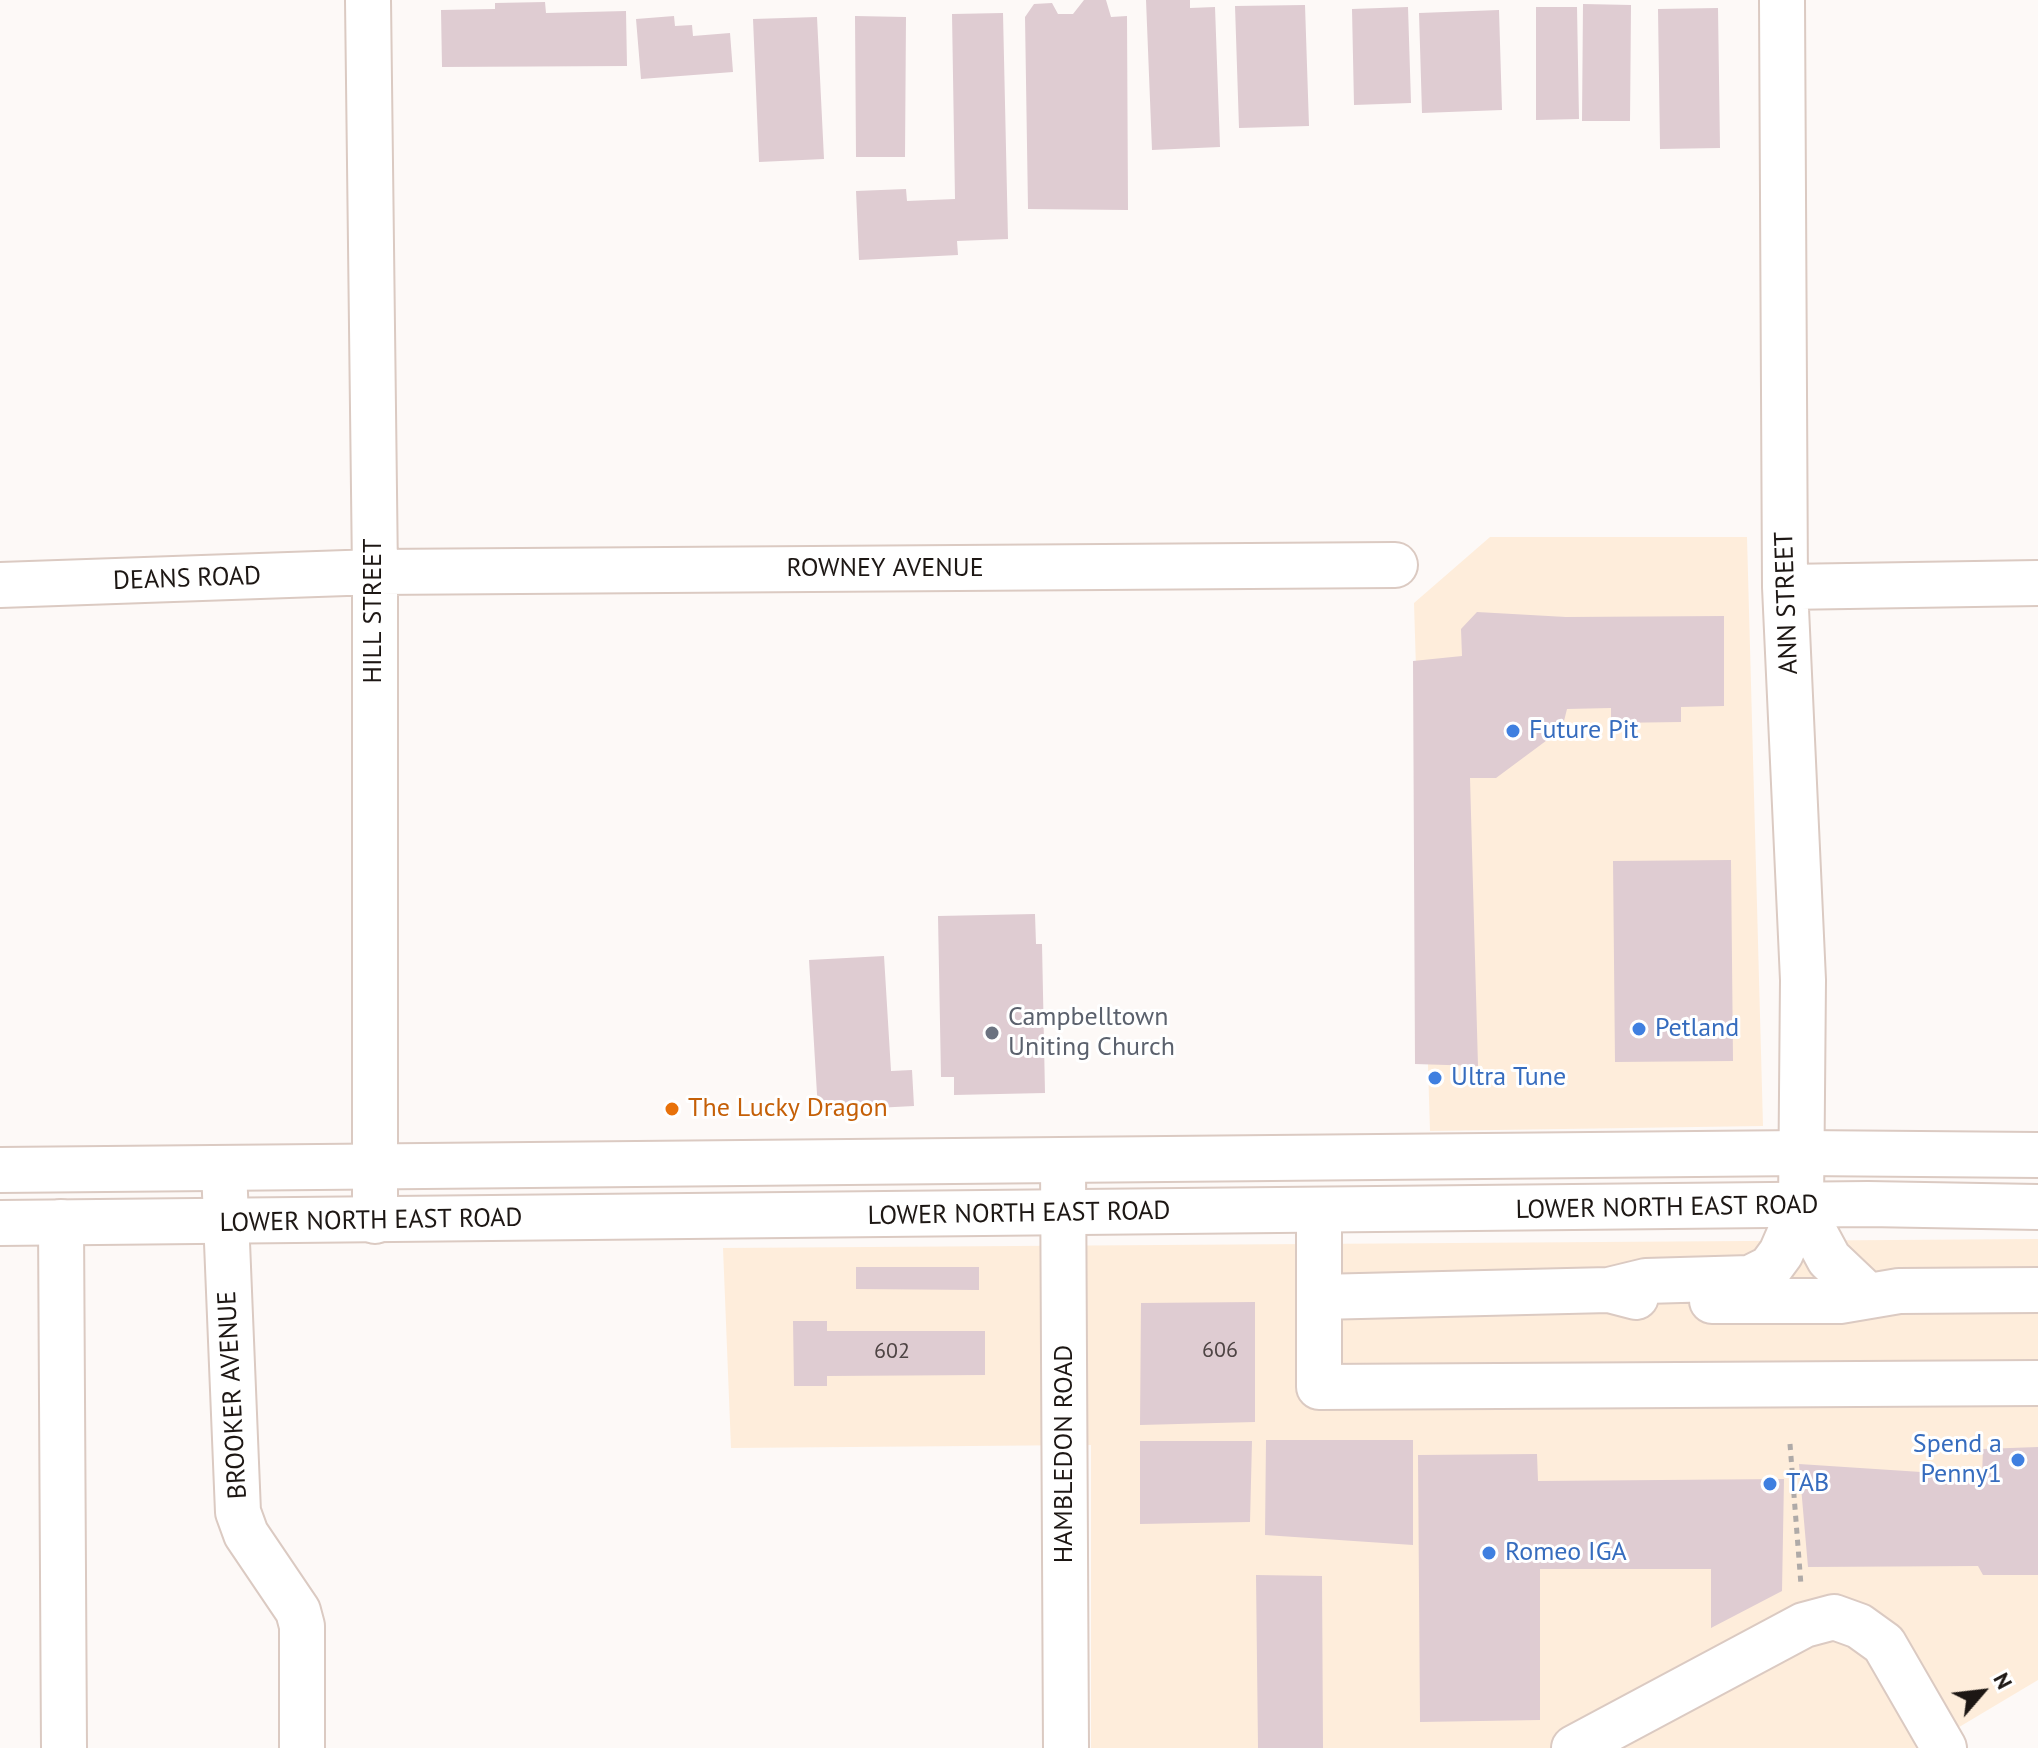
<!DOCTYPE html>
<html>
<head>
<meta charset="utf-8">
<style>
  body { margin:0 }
  #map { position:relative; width:2038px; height:1748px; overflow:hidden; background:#fdf9f7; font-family:"PT Sans",sans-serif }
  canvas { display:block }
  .north { position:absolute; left:1942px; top:1652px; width:80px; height:80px; -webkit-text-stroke:6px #fff; paint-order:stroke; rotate:62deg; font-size:22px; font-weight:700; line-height:32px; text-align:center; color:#1d1714 }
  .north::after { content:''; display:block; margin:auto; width:28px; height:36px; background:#1d1714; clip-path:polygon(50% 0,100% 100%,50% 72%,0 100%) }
</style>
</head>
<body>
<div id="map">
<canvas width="2038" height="1748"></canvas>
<div class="north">N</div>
</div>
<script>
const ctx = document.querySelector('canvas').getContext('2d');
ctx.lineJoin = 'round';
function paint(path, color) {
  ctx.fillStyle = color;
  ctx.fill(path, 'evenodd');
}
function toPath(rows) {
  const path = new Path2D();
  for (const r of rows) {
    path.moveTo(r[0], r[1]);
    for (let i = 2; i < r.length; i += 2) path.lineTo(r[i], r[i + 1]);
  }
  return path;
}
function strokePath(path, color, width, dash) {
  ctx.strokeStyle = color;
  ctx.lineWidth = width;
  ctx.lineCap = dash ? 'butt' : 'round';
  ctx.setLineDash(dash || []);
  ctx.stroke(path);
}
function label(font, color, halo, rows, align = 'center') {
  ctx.font = font + ' "PT Sans",sans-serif';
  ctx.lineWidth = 6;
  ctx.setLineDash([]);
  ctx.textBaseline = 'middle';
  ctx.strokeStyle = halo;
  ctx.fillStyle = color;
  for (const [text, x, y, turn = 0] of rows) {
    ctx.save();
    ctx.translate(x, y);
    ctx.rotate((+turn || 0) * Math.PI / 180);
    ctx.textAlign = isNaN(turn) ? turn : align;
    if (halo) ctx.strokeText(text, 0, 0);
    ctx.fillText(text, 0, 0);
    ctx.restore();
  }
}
paint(toPath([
  [1490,537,1747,537,1763,1126,1430,1131,1414,603],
  [2038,1239,2038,1680,1924,1748,1091,1748,1091,1445,731,1448,723,1248]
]), '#feeddb');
paint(toPath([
  [1084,0,1106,0,1111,17,1127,16,1128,210,1028,209,1025,17,1034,4,1052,3,1058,14,1073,14],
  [1146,0,1190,0,1190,8,1215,7,1220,147,1152,150],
  [545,2,546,13,626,11,627,66,442,67,441,10,495,9,495,3],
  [1583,4,1631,5,1630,121,1582,121],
  [1305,5,1309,126,1239,128,1235,6],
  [1408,7,1411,103,1354,105,1352,9],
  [1536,7,1577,7,1579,119,1536,120],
  [1718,8,1720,148,1660,149,1658,9],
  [1499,10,1502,110,1422,113,1419,13],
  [1003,13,1008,239,957,241,958,255,859,260,856,191,906,189,907,201,955,199,952,14],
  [674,16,675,26,692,25,693,36,730,33,733,72,641,79,636,19],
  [855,16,906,17,905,157,856,157],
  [817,17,824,159,759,162,753,19],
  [1477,612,1566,617,1724,616,1724,706,1681,707,1681,722,1611,723,1611,708,1567,709,1562,729,1496,778,1470,778,1478,1066,1415,1064,1413,661,1462,656,1461,629],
  [1731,860,1733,1061,1615,1062,1613,861],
  [1035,914,1036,944,1042,944,1045,1093,954,1095,954,1077,941,1077,938,916],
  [884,956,891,1071,912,1070,914,1106,818,1111,809,960],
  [856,1267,979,1267,979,1290,856,1289],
  [1255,1302,1255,1422,1140,1425,1141,1303],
  [793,1321,827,1321,827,1331,985,1331,985,1375,827,1376,827,1386,794,1386],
  [1266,1440,1413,1440,1413,1545,1265,1535],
  [1140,1441,1252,1441,1250,1522,1140,1524],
  [2038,1447,2038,1575,1983,1575,1978,1566,1808,1567,1799,1464,1982,1476,1983,1449],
  [1537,1454,1538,1481,1784,1479,1782,1591,1711,1628,1711,1569,1540,1569,1540,1720,1420,1722,1418,1455],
  [1256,1575,1322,1576,1323,1748,1258,1748]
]), '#dfccd2');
const minor = toPath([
  [368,0,375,572,375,1221],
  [0,585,375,572,1395,565],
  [1785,587,2038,583],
  [1063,1160,1066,1748],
  [224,1169,238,1512,246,1534,298,1611,302,1626,302,1748],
  [1801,1207,1829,1259,1868,1296],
  [1319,1211,1319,1387,2038,1383],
  [61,1222,64,1748],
  [1609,1290,1646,1281,1750,1278,1770,1268,1781,1253,1801,1207,1803,980,1785,587,1782,0],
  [1319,1297,1609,1290,1636,1297],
  [1712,1301,1840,1301,1899,1291,2038,1290],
  [1574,1748,1804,1625,1834,1617,1859,1626,1884,1644,1944,1748]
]);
const major = toPath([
  [0,1170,1802,1153,2038,1155],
  [0,1223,1868,1204,2038,1207]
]);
strokePath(minor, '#dbcac2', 48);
strokePath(major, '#dbcac2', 48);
strokePath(toPath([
  [1790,1444,1801,1585]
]), '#afaaa8', 5, [6, 6]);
strokePath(minor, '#fff', 44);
strokePath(major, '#fff', 44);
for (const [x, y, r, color] of [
  [1513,731,8,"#3f7fe0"],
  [1639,1029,8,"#3f7fe0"],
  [992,1033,8,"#6b7280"],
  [1435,1078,8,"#3f7fe0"],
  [672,1109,8,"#e8710a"],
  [2018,1460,8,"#3f7fe0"],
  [1770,1484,8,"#3f7fe0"],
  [1489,1553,8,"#3f7fe0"]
]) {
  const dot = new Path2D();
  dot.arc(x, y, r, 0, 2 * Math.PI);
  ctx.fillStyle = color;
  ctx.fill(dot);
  strokePath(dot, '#fff', 3);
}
label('22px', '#4e4444', null, [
  ["606",1220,1351],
  ["602",892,1352]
]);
label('26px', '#1d1714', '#fff', [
  ["ROWNEY AVENUE",885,569],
  ["DEANS ROAD",187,579,-2],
  ["ANN STREET",1787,603,-92],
  ["HILL STREET",374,611,-90],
  ["LOWER NORTH EAST ROAD",1667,1208,-1],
  ["LOWER NORTH EAST ROAD",1019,1214,-1],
  ["LOWER NORTH EAST ROAD",371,1221,-1],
  ["BROOKER AVENUE",233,1395,-93],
  ["HAMBLEDON ROAD",1065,1454,-90]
]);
label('26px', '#366cbe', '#fff', [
  ["Future Pit",1529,731],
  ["Petland",1655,1029],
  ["Ultra Tune",1451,1078],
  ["Spend a",2002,1445,"right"],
  ["Penny1",2002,1475,"right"],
  ["TAB",1786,1484],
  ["Romeo IGA",1505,1553]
], 'left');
label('26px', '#5b616d', '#fff', [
  ["Campbelltown",1008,1018],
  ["Uniting Church",1008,1048]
], 'left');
label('26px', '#c56008', '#fff', [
  ["The Lucky Dragon",688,1109]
], 'left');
</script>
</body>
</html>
